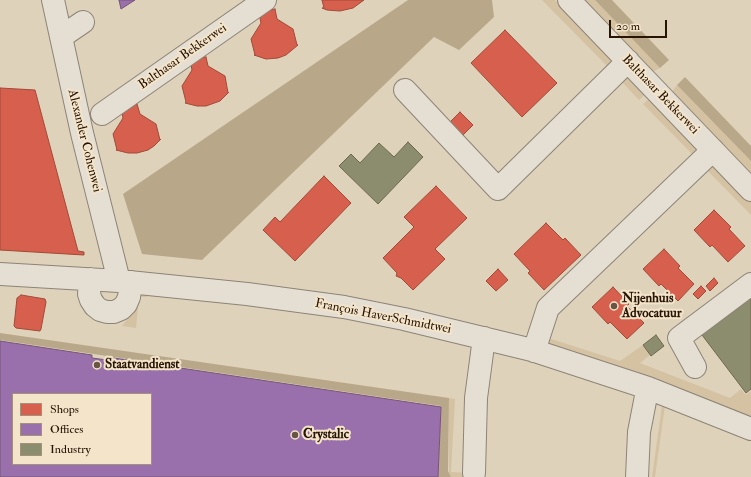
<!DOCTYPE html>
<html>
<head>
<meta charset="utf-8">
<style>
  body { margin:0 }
  #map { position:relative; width:751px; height:477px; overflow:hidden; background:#ded2bb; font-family:"IM FELL Double Pica",serif }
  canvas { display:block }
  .legend { position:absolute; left:12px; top:393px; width:140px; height:72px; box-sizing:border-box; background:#f3e4ca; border:1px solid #a2917b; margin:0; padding:5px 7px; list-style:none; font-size:12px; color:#281405 }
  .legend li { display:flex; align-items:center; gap:8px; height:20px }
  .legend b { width:20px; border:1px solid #a2917b }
  .scale { position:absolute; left:609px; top:20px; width:58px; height:18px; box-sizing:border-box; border:2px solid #281405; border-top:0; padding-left:5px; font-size:12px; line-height:14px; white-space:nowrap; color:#281405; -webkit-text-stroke:3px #f3e4ca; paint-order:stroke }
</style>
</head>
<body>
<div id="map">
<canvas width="751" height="477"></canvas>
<ul class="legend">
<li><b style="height:11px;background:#d6604d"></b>Shops</li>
<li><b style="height:11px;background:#9970ab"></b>Offices</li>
<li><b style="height:11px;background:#8c8c6e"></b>Industry</li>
</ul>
<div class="scale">20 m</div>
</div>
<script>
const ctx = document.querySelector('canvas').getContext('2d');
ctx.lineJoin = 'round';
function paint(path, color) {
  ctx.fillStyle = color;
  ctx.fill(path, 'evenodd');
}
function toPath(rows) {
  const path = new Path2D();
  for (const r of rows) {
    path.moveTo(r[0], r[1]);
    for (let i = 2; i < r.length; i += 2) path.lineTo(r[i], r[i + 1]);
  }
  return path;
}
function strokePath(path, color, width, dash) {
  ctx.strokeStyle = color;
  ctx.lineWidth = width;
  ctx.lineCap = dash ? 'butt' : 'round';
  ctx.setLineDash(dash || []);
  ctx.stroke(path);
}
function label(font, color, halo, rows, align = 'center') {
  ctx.font = font + ' "IM FELL Double Pica",serif';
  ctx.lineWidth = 4;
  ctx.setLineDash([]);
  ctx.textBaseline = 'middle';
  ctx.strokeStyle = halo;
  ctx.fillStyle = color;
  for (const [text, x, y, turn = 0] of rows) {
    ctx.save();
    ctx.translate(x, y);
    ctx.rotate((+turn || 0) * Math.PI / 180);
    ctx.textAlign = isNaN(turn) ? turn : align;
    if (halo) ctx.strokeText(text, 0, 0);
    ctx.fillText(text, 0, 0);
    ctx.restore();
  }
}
paint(toPath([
  [542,0,555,0,615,62,609,68],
  [581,0,595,0,660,68,651,73],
  [626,75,646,94,639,100,622,82],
  [677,85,751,161,751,176,671,93],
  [650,98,697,149,697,151,695,157,643,104],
  [711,165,716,167,751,202,751,215,704,167],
  [140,294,147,294,148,296,147,297,139,297,136,328,122,326,127,320],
  [545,337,620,361,643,345,650,355,640,363,730,398,741,389,746,395,751,391,751,418,551,346,547,342],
  [449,398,455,399,451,472,471,473,472,477,451,477,449,474],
  [662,405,665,406,655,477,652,477]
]), '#d4c2a3');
paint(toPath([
  [408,0,492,0,494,17,459,50,434,37,202,260,142,254,123,194],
  [595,0,612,0,669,60,660,68],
  [685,77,751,146,751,161,677,85],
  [0,333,449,398,448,471,451,477,438,477,441,406,0,340]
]), '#b9a789');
const shops = toPath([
  [322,0,364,0,353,8,340,11,327,10,322,8,324,8,322,0],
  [275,9,277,19,293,29,297,45,298,45,286,55,278,58,266,59,254,55,255,55,251,39,261,23,259,13,275,9],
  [505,30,557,83,522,117,471,63,505,30],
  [206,57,208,66,225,76,228,93,229,92,220,101,206,106,197,106,185,103,186,102,182,86,192,70,190,60,206,57],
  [0,88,35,90,78,251,84,252,84,255,0,250,0,88],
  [137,104,140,114,156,124,160,140,161,139,154,146,148,150,137,153,128,153,116,150,117,150,113,134,123,118,121,108,137,104],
  [460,112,473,125,462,136,449,123,460,112],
  [324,176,351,203,295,261,263,230,275,217,280,222,324,176],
  [436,186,467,218,435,249,445,259,413,290,401,278,396,276,397,273,383,258,414,227,404,217,436,186],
  [714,210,731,227,729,229,745,246,728,262,712,245,710,247,694,230,714,210],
  [546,223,563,240,565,238,581,255,544,290,528,273,530,271,514,254,546,223],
  [664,249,680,266,678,268,694,284,678,301,661,284,659,286,643,269,664,249],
  [498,269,508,280,496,291,486,281,498,269],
  [714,278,718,283,710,291,706,286,714,278],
  [701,286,706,291,698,299,693,294,701,286],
  [613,287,629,304,627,306,644,323,627,339,610,322,608,324,592,307,613,287],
  [21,295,45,299,46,302,41,329,40,331,16,328,14,326,17,298,21,295]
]);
paint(shops, '#d6604d');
strokePath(shops, '#a24937', 1);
const offices = toPath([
  [119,0,135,0,121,9,119,0],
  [0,341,92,355,92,358,107,360,107,357,441,407,438,477,0,477,0,341],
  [13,394,151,394,151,464,13,464,13,394]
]);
paint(offices, '#9970ab');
strokePath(offices, '#775479', 1);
const industry = toPath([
  [408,142,423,157,378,204,339,166,351,154,360,163,379,143,394,157,408,142],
  [751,292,751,389,746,393,699,331,751,292],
  [656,335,664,346,651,356,643,345,656,335]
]);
paint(industry, '#8c8c6e');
strokePath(industry, '#6e684e', 1);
const minor = toPath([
  [53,0,82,133,119,281],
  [569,0,751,190],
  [61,37,83,22],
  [405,90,498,189,628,61],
  [102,114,265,0],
  [0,274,119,281,247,294,344,307,404,319,532,350,648,388,751,429],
  [90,279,89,294,91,300,95,306,100,310,107,312,114,312,121,309,126,304,129,297,131,282],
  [534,351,548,308,713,150],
  [695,367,679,338,751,284],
  [474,473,476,398,484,338],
  [637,477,639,432,646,396,648,388]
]);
strokePath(minor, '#8d8476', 24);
strokePath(minor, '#e5ded3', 22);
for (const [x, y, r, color] of [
  [614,306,4,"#685645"],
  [97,365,4,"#685645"],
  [295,435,4,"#685645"]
]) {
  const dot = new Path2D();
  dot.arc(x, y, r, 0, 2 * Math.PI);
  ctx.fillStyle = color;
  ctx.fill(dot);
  strokePath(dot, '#f3e4ca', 1.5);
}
label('13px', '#281405', '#f3e4ca', [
  ["Balthasar Bekkerwei",183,57,-35],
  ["Balthasar Bekkerwei",660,95,46],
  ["Alexander Cohenwei",84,141,76],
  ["François HaverSchmidtwei",383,317,11]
]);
label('bold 13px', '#281405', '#f3e4ca', [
  ["Nijenhuis",622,299],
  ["Advocatuur",622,314],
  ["Staatvandienst",105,365],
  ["Crystalic",303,435]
], 'left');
</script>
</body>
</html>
